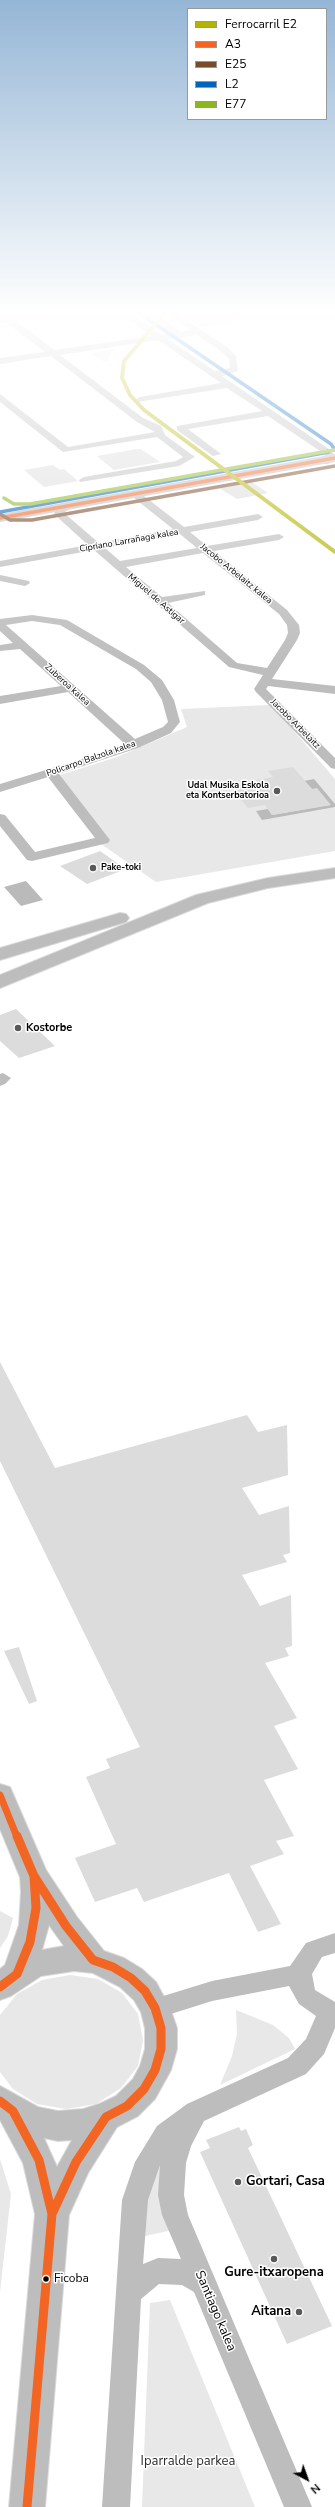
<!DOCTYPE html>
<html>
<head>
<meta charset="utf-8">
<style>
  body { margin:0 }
  #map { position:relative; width:335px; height:2507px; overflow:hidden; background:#fff; font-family:"Nunito Sans",sans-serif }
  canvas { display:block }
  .legend { position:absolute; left:187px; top:8px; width:140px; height:112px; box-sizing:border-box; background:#fff; border:1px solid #999; margin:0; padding:5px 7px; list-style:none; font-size:12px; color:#000 }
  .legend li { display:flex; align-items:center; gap:8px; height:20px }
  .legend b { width:20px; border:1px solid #999 }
  .north { position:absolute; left:287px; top:2459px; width:40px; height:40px; -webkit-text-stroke:3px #fff; paint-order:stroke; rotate:139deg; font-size:11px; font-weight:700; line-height:16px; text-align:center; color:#000 }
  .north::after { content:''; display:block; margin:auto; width:14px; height:18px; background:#000; clip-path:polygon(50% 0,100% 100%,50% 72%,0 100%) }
</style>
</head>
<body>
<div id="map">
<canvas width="335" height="2507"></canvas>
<ul class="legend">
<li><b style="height:5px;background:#b3b400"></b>Ferrocarril E2</li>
<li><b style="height:5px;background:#f26522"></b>A3</li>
<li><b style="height:5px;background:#7a4b2a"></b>E25</li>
<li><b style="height:5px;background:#0065bd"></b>L2</li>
<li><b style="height:5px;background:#8cb61d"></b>E77</li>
</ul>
<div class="north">N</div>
</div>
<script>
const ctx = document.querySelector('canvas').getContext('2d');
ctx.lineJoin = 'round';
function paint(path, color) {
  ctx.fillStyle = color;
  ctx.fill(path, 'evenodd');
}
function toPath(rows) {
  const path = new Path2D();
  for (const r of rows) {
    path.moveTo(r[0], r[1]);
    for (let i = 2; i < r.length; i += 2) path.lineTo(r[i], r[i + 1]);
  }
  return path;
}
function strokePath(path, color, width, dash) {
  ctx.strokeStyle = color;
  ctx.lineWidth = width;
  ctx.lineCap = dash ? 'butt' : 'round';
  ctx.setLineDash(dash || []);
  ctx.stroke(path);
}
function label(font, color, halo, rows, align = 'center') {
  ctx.font = font + ' "Nunito Sans",sans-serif';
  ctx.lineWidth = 3;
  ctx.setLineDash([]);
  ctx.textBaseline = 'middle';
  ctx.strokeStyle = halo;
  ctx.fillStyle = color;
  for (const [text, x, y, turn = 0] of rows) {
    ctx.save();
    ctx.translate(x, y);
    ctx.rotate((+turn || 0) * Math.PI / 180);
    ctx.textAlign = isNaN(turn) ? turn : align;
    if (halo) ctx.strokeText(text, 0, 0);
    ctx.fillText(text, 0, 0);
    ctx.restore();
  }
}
paint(toPath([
  [115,349,110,354,107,362,104,362,91,353],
  [269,705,289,725,335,779,335,851,156,882,101,844,57,776,117,757,187,727,181,709],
  [0,1911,13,1918,8,1936,0,1948],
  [70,1975,98,1979,122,1993,138,2014,143,2040,138,2066,121,2088,96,2104,66,2109,37,2104,13,2089,0,2072,0,2015,17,1994,42,1980],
  [236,2010,273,2025,289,2038,295,2049,220,2085,232,2056,237,2034],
  [165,2147,172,2230,141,2237,144,2206],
  [0,2159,11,2194,0,2292],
  [170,2300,255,2507,142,2507,150,2303]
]), '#e8e8e8');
paint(toPath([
  [314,779,335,804,335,807,262,820,256,811,268,809,272,815,330,805,317,789,312,789,304,781],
  [26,881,43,900,21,906,4,887]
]), '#bababa');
paint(toPath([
  [179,313,234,313,235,322,200,327],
  [137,449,141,449,160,462,114,470,97,456],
  [53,465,60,470,64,469,78,481,44,487,24,470],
  [252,482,268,493,237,499,219,488],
  [293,767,312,789,317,788,331,805,272,815,265,805,248,808,232,789,259,784,256,780,273,777,268,771],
  [100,851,126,869,87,884,60,866],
  [16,1009,55,1046,19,1058,0,1041,0,1015],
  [0,1362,55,1468,247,1415,258,1432,287,1425,288,1475,242,1488,259,1515,289,1506,290,1553,283,1555,287,1562,242,1575,260,1606,291,1595,292,1646,285,1648,289,1656,265,1663,297,1718,274,1726,298,1769,264,1780,294,1836,276,1841,284,1854,250,1866,281,1924,258,1932,229,1873,144,1902,137,1888,95,1902,75,1858,116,1844,86,1777,110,1768,106,1759,140,1747,0,1461],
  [19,1647,37,1701,29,1704,4,1651],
  [239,2127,241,2131,246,2129,253,2145,248,2148,332,2326,287,2344,200,2152,210,2148,206,2140]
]), '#dcdcdc');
const primary = toPath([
  [335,868,335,878,268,888,208,903,0,988,0,975,196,895,268,878,335,868],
  [120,913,126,914,129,918,126,922,0,960,0,948,120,913],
  [0,1784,10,1787,46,1870,77,1917,104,1951,124,1958,142,1969,156,1982,170,2008,177,2028,177,2049,171,2070,155,2099,138,2116,117,2127,88,2173,69,2215,45,2507,9,2507,35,2214,23,2163,0,2120,0,2086,38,2107,58,2111,83,2109,99,2104,116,2096,133,2079,140,2066,145,2049,145,2028,141,2012,134,2000,120,1987,93,1973,74,1971,41,1976,11,1996,0,2000,0,1969,5,1965,19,1925,21,1892,20,1877,0,1829,0,1784],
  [49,1925,64,1946,42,1950,49,1925],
  [44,2138,58,2141,72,2140,57,2167,44,2138]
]);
strokePath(primary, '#dbdbdb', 2);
paint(toPath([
  [34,313,56,313,16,321,54,350,152,336,120,313,130,313,161,335,171,333,143,313,153,313,181,332,190,330,169,315,176,313,227,347,236,356,238,371,222,376,329,449,335,455,335,460,328,464,322,464,320,462,326,457,323,453,268,416,188,429,221,454,213,456,177,430,177,426,262,411,227,388,137,402,135,400,140,397,221,383,158,340,60,355,143,418,161,426,165,435,195,457,179,466,80,482,79,480,84,477,176,461,183,457,157,437,63,452,0,402,0,394,68,447,155,432,137,422,51,356,0,364,0,358,45,352,7,323,0,323,0,319,34,313],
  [197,335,221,351,229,359,230,368,215,371,168,339,197,335],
  [143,489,148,492,144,496,184,527,258,514,263,517,258,520,190,532,207,546,279,534,284,537,279,540,214,551,287,610,299,625,300,633,297,640,272,679,335,686,335,694,268,686,266,689,335,758,335,769,331,768,256,692,254,689,263,675,229,667,94,550,0,567,0,561,88,545,54,514,56,509,65,505,70,508,64,513,99,543,173,529,134,498,134,494,143,489],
  [180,534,197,548,120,561,105,548,180,534],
  [203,553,279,614,287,625,288,633,285,640,267,668,237,663,168,603,205,595,205,591,162,597,126,567,203,553],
  [0,575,29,581,30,583,25,586,0,581,0,575],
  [32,615,67,620,144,665,162,680,174,700,180,722,171,733,138,748,59,774,110,840,108,843,32,861,27,860,0,826,0,814,5,815,35,852,95,838,48,777,0,792,0,784,108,751,125,744,68,692,0,704,0,696,61,686,20,649,0,651,0,645,13,643,0,631,0,619,32,615],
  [32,621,60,625,136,669,151,682,162,700,168,722,163,727,135,739,6,625,32,621],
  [3,1073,11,1078,5,1084,0,1086,0,1074,3,1073],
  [335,1933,335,1953,322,1957,312,1974,315,1990,335,2002,335,2028,324,2054,306,2074,204,2121,191,2146,186,2163,184,2195,188,2215,312,2507,284,2507,194,2292,182,2285,159,2284,141,2299,130,2507,102,2507,122,2200,135,2162,157,2126,187,2104,288,2058,306,2039,316,2016,299,2004,289,1986,212,2001,155,2019,147,2015,143,2008,147,2001,212,1981,290,1966,306,1943,335,1933],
  [160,2165,158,2195,162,2215,181,2259,158,2258,143,2264,148,2200,160,2165]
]), '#bdbdbd');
paint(toPath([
  [335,454,335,462,0,522,0,514,335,454]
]), '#bfbfbf');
paint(primary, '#bdbdbd');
strokePath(toPath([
  [0,518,335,458]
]), '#f26522', 3.5);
strokePath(toPath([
  [0,1795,17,1837]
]), '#f26522', 7);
strokePath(toPath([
  [17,1836,34,1876,66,1926,93,1960,113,1967,131,1978,145,1991,155,2008,161,2028,161,2049,155,2070,144,2089,127,2106,106,2117,76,2162,52,2214],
  [0,1987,17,1974,30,1942,36,1908,34,1876],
  [0,2101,13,2111,39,2160,52,2214,27,2507]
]), '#f26522', 9);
strokePath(toPath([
  [0,514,10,520,32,520,335,466]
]), '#7a4b2a', 3.5);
strokePath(toPath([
  [139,313,331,444,335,450],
  [0,512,329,452]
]), '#0065bd', 3.5);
strokePath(toPath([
  [4,498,14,504,30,504,334,450]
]), '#8cb61d', 3.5);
strokePath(toPath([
  [165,313,124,361,122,378,130,395,144,410,335,552]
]), '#b3b400', 4);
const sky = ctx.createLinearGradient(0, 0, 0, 664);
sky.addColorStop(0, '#95b6d6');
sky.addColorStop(0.47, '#fff');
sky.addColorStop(1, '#ffffff00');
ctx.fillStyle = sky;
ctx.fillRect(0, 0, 335, 664);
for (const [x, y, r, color] of [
  [277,791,4,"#595959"],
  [93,868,4,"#595959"],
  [18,1028,4,"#595959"],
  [238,2182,4,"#595959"],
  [274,2259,4,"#595959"],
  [46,2279,3.5,"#000"],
  [299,2312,4,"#595959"]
]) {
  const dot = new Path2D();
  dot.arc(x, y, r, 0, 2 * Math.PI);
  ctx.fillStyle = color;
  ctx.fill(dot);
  strokePath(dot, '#fff', 1.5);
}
label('9px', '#000', '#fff', [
  ["Cipriano Larrañaga kalea",129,541,-10],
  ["Jacobo Arbelaitz kalea",236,574,39],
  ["Miguel de Astigar",156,599,41],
  ["Zuberoa kalea",67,685,42],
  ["Jacobo Arbelaitz",295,724,45],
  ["Policarpo Balzola kalea",91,759,-19]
]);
label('bold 9px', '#000', '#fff', [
  ["Udal Musika Eskola",269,786],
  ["eta Kontserbatorioa",269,796],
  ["Pake-toki",101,868,"left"]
], 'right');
label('bold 11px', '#000', '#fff', [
  ["Kostorbe",26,1028]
], 'left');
label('12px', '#000', '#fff', [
  ["Ficoba",54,2279]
], 'left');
label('bold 13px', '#000', '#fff', [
  ["Gortari, Casa",246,2182],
  ["Gure-itxaropena",274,2273,"center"],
  ["Aitana",291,2312,"right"]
], 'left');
label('13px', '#000', '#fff', [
  ["Santiago kalea",215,2311,67]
]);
label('13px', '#2d2d2d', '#fff', [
  ["Iparralde parkea",188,2462]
]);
</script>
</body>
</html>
